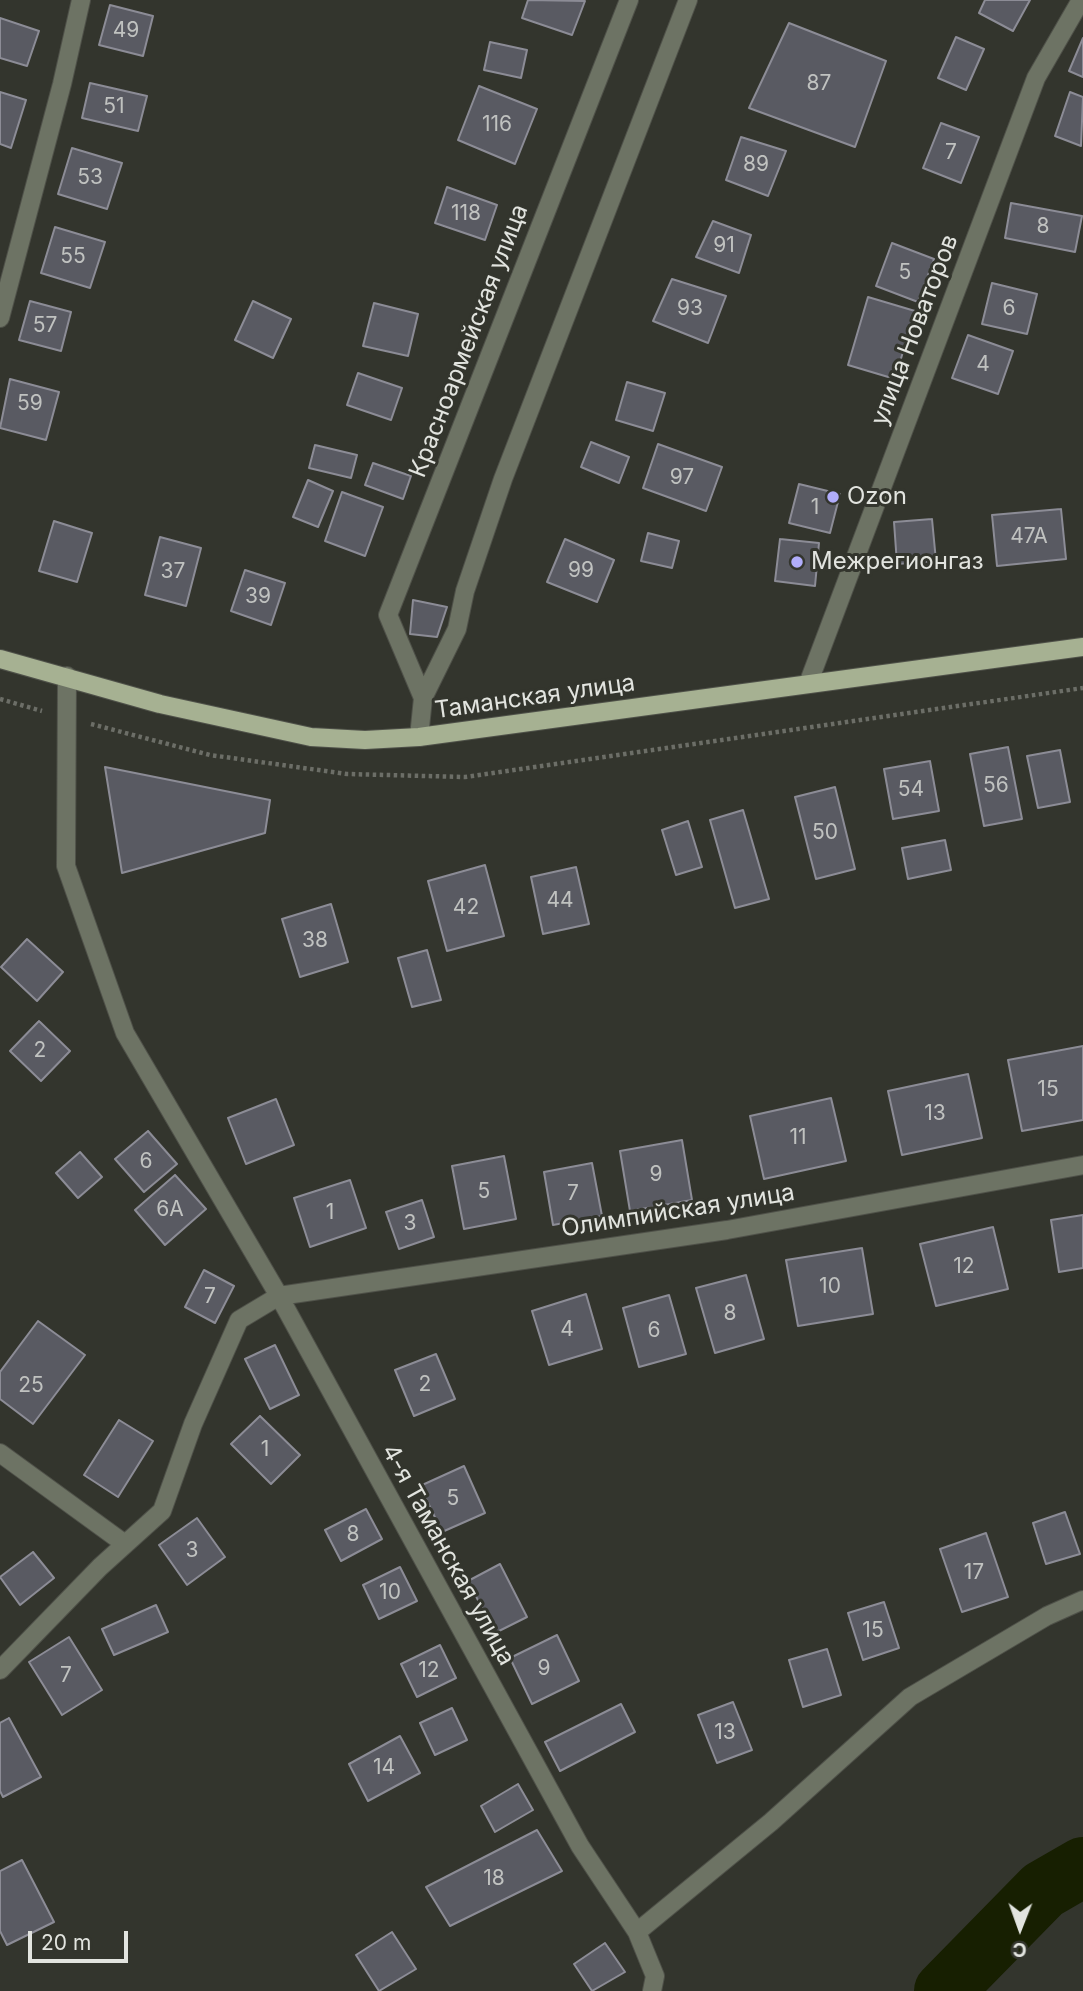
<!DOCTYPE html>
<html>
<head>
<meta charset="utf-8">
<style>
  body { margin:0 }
  #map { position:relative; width:1083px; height:1991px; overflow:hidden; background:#33352d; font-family:Inter,sans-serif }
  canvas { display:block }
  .north { position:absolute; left:985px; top:1893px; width:70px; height:70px; -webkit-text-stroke:5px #33352d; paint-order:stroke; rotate:181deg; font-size:19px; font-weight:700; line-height:28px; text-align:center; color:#e2e4df }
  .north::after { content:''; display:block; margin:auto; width:24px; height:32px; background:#e2e4df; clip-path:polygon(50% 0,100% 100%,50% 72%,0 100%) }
  .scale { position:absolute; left:28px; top:1931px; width:100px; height:32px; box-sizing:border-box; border:4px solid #e2e4df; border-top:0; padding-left:9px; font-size:21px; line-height:24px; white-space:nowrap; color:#e2e4df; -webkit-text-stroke:5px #33352d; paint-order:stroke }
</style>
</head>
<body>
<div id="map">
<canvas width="1083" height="1991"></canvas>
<div class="north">С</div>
<div class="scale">20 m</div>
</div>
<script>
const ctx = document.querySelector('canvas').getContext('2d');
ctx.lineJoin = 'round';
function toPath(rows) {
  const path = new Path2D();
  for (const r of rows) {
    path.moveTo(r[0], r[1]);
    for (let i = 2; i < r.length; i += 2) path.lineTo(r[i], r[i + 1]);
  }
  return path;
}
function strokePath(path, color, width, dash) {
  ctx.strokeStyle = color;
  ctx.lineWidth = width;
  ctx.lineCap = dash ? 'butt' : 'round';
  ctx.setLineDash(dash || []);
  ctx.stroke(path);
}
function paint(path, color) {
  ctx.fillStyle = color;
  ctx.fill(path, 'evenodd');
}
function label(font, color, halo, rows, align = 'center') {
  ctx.font = font + ' Inter,sans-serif';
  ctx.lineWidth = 6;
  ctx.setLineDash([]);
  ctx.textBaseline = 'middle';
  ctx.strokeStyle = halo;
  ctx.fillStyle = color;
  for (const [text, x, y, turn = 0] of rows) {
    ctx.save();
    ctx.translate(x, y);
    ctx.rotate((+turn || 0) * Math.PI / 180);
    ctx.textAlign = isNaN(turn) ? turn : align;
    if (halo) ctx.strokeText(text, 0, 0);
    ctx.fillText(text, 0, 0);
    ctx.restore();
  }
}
strokePath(toPath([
  [944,1991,1043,1890,1083,1867]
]), '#171f01', 60);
const building = toPath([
  [528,0,585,1,572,35,522,18,528,0],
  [985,0,1030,0,1013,31,979,13,985,0],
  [110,5,153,16,143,56,99,45,110,5],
  [0,18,39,31,27,66,0,58,0,18],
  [789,23,886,61,855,147,749,108,789,23],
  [956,37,984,49,966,90,938,78,956,37],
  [1083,38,1083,77,1069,71,1083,38],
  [490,42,527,50,521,78,484,70,490,42],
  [90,83,147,96,138,131,82,118,90,83],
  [479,86,537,109,515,164,458,140,479,86],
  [0,92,26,100,11,148,0,144,0,92],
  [1070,92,1083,97,1081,146,1055,136,1070,92],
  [941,123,979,137,961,183,923,168,941,123],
  [741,137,786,151,768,196,726,180,741,137],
  [72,148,122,163,107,209,58,194,72,148],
  [447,187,497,205,485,240,435,223,447,187],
  [1011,203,1082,216,1075,252,1005,238,1011,203],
  [713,221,751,235,739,273,696,257,713,221],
  [55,227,105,242,90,288,41,273,55,227],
  [892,243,934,259,918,302,876,286,892,243],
  [672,279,726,296,708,343,653,321,672,279],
  [992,283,1037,294,1027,334,982,324,992,283],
  [868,297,915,311,895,379,848,365,868,297],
  [30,301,71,312,61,351,19,340,30,301],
  [253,301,291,319,273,358,235,340,253,301],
  [374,303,418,314,408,356,363,346,374,303],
  [968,335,1013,351,998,394,952,378,968,335],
  [358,373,402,388,391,420,347,405,358,373],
  [10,379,59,392,46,440,0,428,10,379],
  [627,382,665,393,653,431,616,420,627,382],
  [591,442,629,457,619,483,581,467,591,442],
  [658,444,722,467,706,511,643,488,658,444],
  [315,445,357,455,351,478,309,468,315,445],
  [373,463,411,476,403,499,365,485,373,463],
  [308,480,333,491,318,527,293,517,308,480],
  [799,484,840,494,830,533,789,523,799,484],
  [342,492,383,507,365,556,325,541,342,492],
  [1061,509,1066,559,997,566,992,515,1061,509],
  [932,519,936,561,897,564,894,522,932,519],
  [54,521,92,533,77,582,39,571,54,521],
  [648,533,679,541,672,568,641,561,648,533],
  [160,537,201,548,186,606,145,595,160,537],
  [565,539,614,560,597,602,547,582,565,539],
  [780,539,819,543,815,586,775,581,780,539],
  [245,570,285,583,271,625,231,611,245,570],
  [413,600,447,607,437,637,410,634,413,600],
  [1008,747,1022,819,984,826,970,754,1008,747],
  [1060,750,1070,802,1038,808,1027,756,1060,750],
  [930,761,939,811,893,819,884,769,930,761],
  [105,767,270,800,265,833,122,873,105,767],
  [835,787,855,869,816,879,795,797,835,787],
  [743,810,769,899,735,908,710,820,743,810],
  [688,821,702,867,676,875,662,830,688,821],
  [945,840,951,870,908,879,902,848,945,840],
  [485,865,504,936,447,951,428,881,485,865],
  [576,867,589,924,543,934,531,877,576,867],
  [331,904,348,962,300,977,282,919,331,904],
  [27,939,63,972,37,1001,1,967,27,939],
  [427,950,441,1000,412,1007,398,958,427,950],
  [39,1021,70,1051,41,1081,10,1051,39,1021],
  [1083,1046,1083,1120,1022,1131,1008,1060,1083,1046],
  [968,1074,982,1138,902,1155,888,1091,968,1074],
  [831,1098,846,1161,764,1179,750,1116,831,1098],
  [276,1099,294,1145,246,1164,228,1118,276,1099],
  [148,1131,177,1164,144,1192,115,1159,148,1131],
  [682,1140,692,1200,630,1211,620,1151,682,1140],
  [80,1152,102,1177,78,1198,56,1173,80,1152],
  [504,1156,516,1219,464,1229,452,1166,504,1156],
  [592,1163,602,1216,553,1225,544,1172,592,1163],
  [175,1175,206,1209,165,1245,135,1210,175,1175],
  [350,1180,366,1228,310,1247,294,1198,350,1180],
  [422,1200,434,1237,399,1249,386,1212,422,1200],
  [1083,1215,1083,1268,1059,1272,1051,1220,1083,1215],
  [993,1227,1008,1289,936,1306,920,1244,993,1227],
  [862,1248,873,1314,798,1326,786,1260,862,1248],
  [204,1270,234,1286,215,1323,185,1307,204,1270],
  [746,1275,764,1339,715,1353,696,1288,746,1275],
  [586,1294,602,1349,549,1365,532,1311,586,1294],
  [669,1295,686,1354,639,1367,623,1308,669,1295],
  [38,1321,85,1355,33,1424,0,1399,0,1372,38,1321],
  [275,1345,299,1395,270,1409,245,1359,275,1345],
  [436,1354,455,1399,414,1416,395,1370,436,1354],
  [260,1416,300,1455,271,1484,231,1444,260,1416],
  [119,1420,153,1441,118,1497,84,1475,119,1420],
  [464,1466,485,1513,442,1532,420,1486,464,1466],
  [366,1509,382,1539,341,1561,325,1530,366,1509],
  [1065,1512,1080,1554,1046,1564,1033,1523,1065,1512],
  [197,1518,225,1557,187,1585,159,1545,197,1518],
  [986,1533,1008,1597,962,1612,940,1549,986,1533],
  [33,1552,54,1578,20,1605,0,1577,33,1552],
  [500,1564,527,1617,495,1633,468,1581,500,1564],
  [400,1567,417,1601,379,1619,363,1585,400,1567],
  [884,1602,899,1648,863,1660,848,1613,884,1602],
  [156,1605,168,1632,114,1655,102,1629,156,1605],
  [557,1635,579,1681,532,1704,510,1658,557,1635],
  [69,1637,102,1690,62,1715,29,1662,69,1637],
  [440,1645,456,1678,417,1697,401,1664,440,1645],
  [827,1649,841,1695,803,1707,789,1660,827,1649],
  [733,1702,752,1750,717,1763,698,1715,733,1702],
  [621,1704,635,1732,560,1771,545,1742,621,1704],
  [452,1708,467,1740,435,1755,420,1723,452,1708],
  [9,1718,41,1777,3,1797,0,1791,0,1723,9,1718],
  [400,1736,420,1773,368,1801,349,1764,400,1736],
  [518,1784,533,1810,495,1832,481,1806,518,1784],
  [537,1830,562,1871,450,1926,426,1887,537,1830],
  [22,1860,54,1922,7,1945,0,1931,0,1871,22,1860],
  [392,1932,416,1969,379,1991,356,1955,392,1932],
  [605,1943,625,1972,592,1991,574,1964,605,1943]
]);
paint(building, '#595a62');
strokePath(building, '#8c8c96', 2);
const minor = toPath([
  [0,318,62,84,81,0],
  [67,676,66,866,125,1033,279,1296,580,1846,637,1932,771,1822,910,1697,1047,1616,1083,1600],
  [808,684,1036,78,1081,0],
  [423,698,388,615,629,0],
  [419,737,423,698,457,629,465,591,503,479,688,0],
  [0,1453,125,1544],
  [0,1670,100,1567,162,1511,193,1424,239,1320,279,1296,727,1230,1083,1165],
  [637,1932,655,1976,652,1991]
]);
const major = toPath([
  [0,659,160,704,311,737,365,740,419,737,1083,647]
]);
strokePath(minor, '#4f5149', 20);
strokePath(major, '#4f5149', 20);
strokePath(toPath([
  [0,699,42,711],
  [91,724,210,755,347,774,465,777,1083,688]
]), '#6c6e67', 4.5, [3.5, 3.5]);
strokePath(minor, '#6d7364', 18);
strokePath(major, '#a6b192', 18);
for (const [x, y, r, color] of [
  [833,497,7,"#b1adfa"],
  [797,562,7,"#b1adfa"]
]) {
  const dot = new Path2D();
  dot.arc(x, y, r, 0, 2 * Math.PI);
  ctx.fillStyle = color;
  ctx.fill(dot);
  strokePath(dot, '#33352d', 2.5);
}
label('21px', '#c0c2c0', null, [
  ["49",126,31],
  ["87",819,84],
  ["51",114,107],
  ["116",497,125],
  ["7",951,153],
  ["89",756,165],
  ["53",90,178],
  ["118",466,214],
  ["8",1043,227],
  ["91",724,246],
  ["55",73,257],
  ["5",905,273],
  ["93",690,309],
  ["6",1009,309],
  ["57",45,326],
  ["4",983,365],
  ["59",30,404],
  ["97",682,478],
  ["1",815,508],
  ["47А",1029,537],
  ["99",581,571],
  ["37",173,572],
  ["39",258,597],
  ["56",996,786],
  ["54",911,790],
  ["50",825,833],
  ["44",560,901],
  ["42",466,908],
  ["38",315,941],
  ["2",40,1051],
  ["15",1048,1090],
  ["13",935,1114],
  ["11",798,1138],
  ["6",146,1162],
  ["9",656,1175],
  ["5",484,1192],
  ["7",573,1194],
  ["6А",170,1210],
  ["1",330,1213],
  ["3",410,1224],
  ["12",964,1267],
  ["10",830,1287],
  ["7",210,1297],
  ["8",730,1314],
  ["4",567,1330],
  ["6",654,1331],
  ["2",425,1385],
  ["25",31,1386],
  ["1",265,1450],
  ["5",453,1499],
  ["8",353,1535],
  ["3",192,1551],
  ["17",974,1573],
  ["10",390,1593],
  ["15",873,1631],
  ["9",544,1669],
  ["12",429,1671],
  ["7",66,1676],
  ["13",725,1733],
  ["14",384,1768],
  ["18",494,1879]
]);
label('24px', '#e2e4df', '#33352d', [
  ["улица Новаторов",915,330,-69],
  ["Красноармейская улица",469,341,-69],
  ["Таманская улица",535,697,-8],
  ["Олимпийская улица",678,1211,-9],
  ["4-я Таманская улица",448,1555,61]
]);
label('24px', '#e2e4df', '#33352d', [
  ["Ozon",847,497],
  ["Межрегионгаз",811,562]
], 'left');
</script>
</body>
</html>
